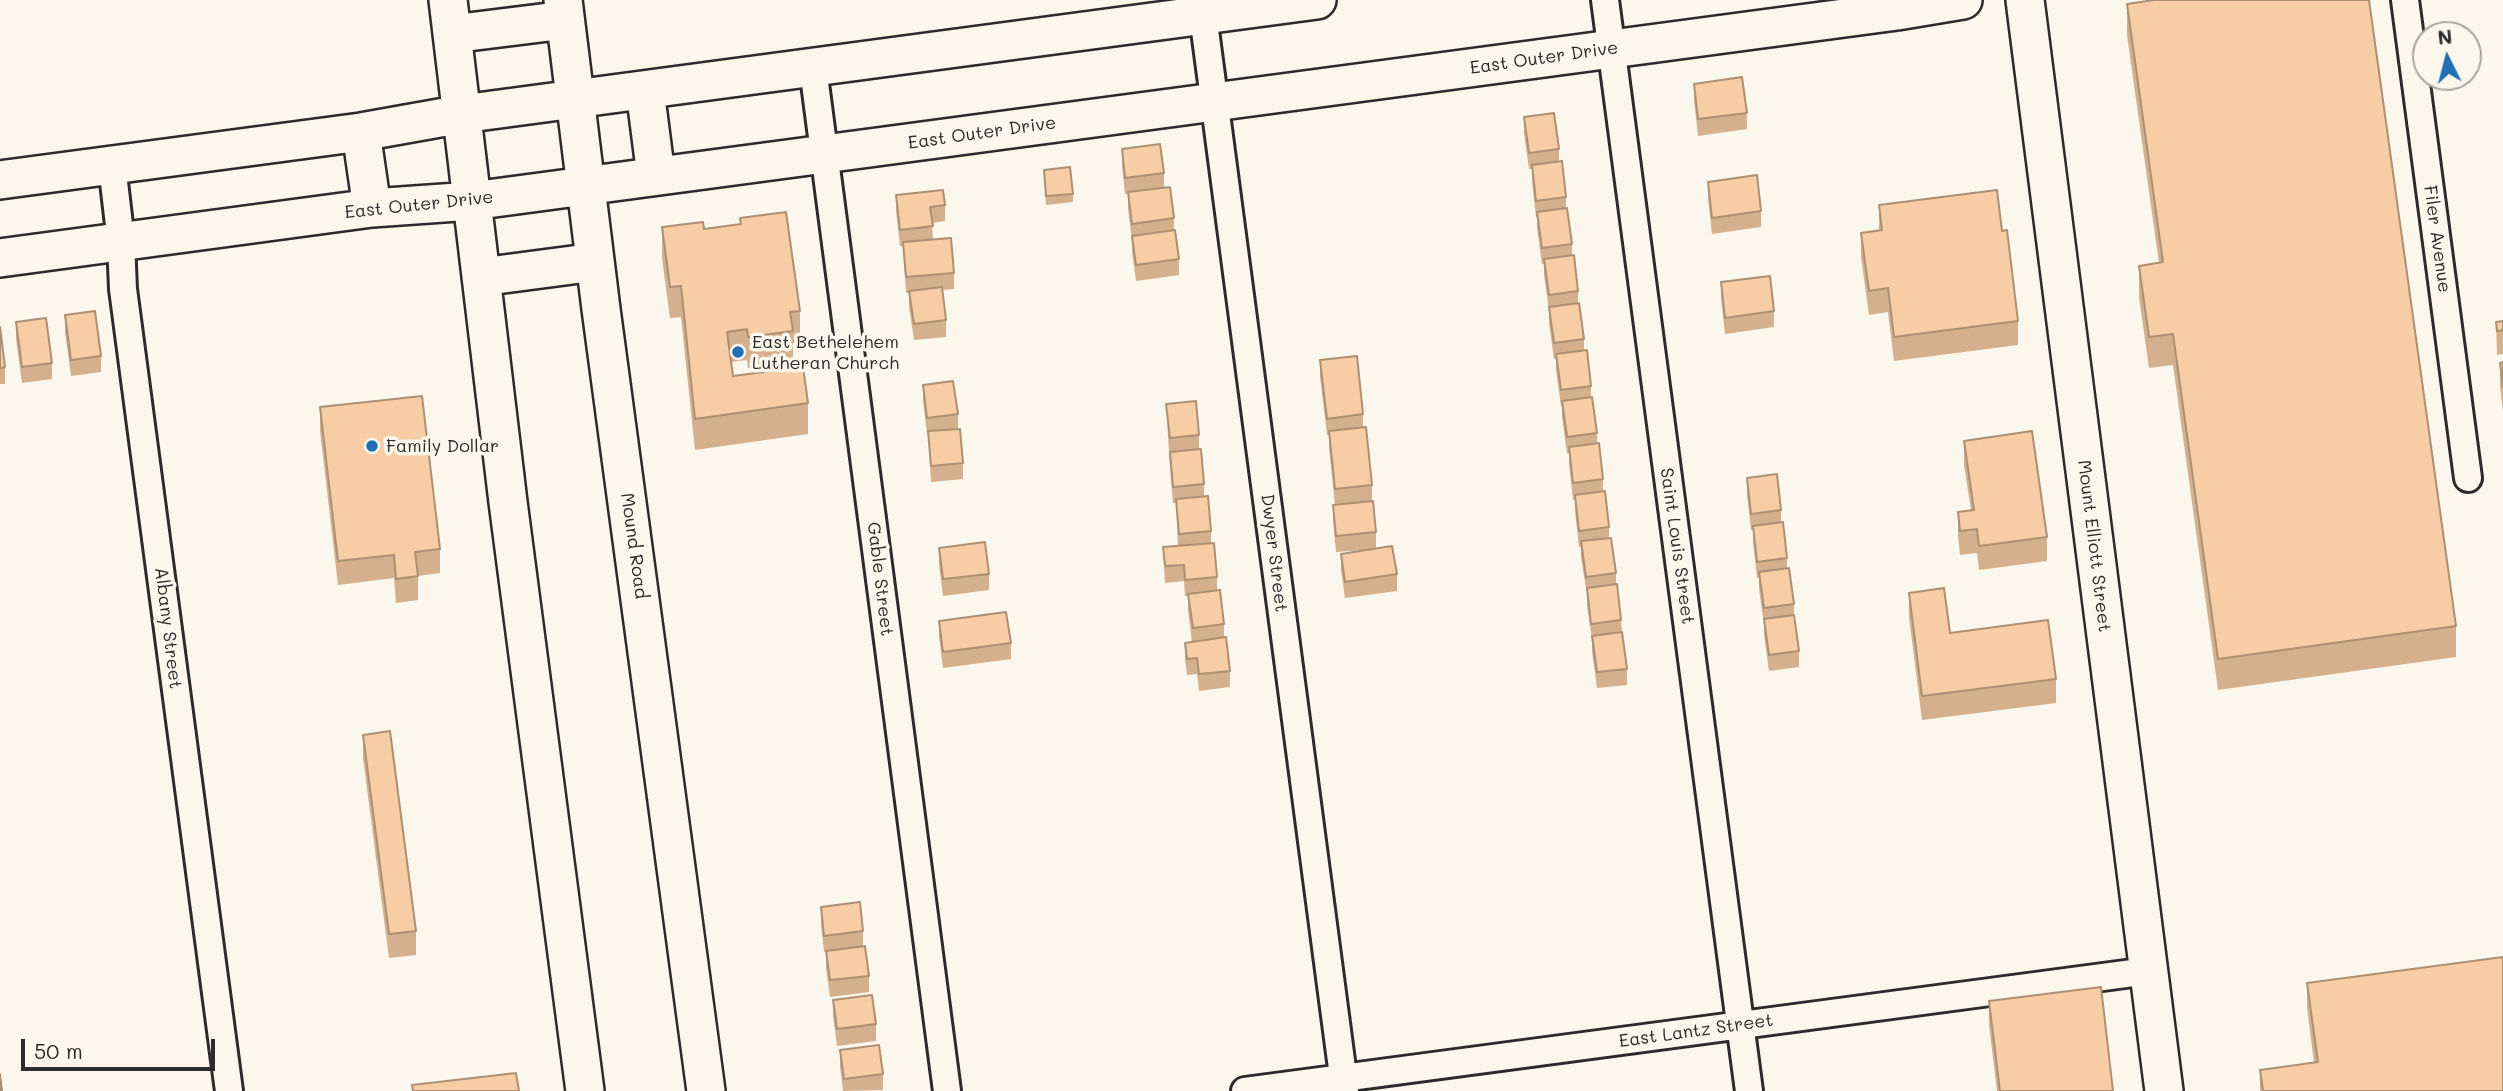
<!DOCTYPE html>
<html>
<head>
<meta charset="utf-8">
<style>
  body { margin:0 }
  #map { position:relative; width:2503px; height:1091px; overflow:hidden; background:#fbf7ec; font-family:Mali,sans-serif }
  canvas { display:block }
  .north { position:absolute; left:2412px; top:21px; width:70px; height:70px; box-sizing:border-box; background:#fbf7ec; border:2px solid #a8a59f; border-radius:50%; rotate:354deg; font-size:19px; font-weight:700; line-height:28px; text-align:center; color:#2b2b2b }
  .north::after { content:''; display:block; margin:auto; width:24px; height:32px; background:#1f6fb2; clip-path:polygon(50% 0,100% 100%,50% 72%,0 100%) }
  .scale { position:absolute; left:21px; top:1039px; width:194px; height:32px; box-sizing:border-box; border:4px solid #2b2b2b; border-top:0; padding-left:9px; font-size:21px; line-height:24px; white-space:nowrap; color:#2b2b2b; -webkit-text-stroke:5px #fbf7ec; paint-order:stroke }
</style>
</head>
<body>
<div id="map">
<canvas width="2503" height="1091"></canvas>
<div class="north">N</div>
<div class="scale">50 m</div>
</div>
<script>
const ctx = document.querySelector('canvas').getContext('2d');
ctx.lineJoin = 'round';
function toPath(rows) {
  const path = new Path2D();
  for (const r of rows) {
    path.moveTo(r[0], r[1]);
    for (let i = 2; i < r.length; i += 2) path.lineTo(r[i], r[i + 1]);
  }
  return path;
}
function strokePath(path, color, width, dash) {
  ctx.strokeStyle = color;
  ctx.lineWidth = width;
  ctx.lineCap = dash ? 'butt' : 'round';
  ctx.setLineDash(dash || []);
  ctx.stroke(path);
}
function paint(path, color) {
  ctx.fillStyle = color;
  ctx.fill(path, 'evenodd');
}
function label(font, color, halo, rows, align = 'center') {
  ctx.font = font + ' Mali,sans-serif';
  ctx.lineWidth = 7;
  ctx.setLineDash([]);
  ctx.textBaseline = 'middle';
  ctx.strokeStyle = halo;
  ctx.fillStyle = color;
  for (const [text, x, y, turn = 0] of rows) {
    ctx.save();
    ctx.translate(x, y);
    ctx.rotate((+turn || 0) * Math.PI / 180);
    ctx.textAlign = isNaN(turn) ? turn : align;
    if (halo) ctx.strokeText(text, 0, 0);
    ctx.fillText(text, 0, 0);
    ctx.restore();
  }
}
const street = toPath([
  [1605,0,1749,1091],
  [2405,0,2468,478],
  [1203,15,1345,1091],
  [813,68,947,1091],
  [112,165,121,242,123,289,229,1091],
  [1245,1091,2148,971]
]);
const secondary = toPath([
  [448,0,508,502,585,1091],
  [563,0,601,309,706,1091],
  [2025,0,2164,1091],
  [452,34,565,20],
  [645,90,656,176],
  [361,132,372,208],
  [0,180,361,132,462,114,1317,0],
  [0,258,372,208,472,201,1897,11,1963,0],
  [481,277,595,262]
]);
strokePath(street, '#2b2b2b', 32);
strokePath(secondary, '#2b2b2b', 42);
strokePath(street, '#fbf7ec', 26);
strokePath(secondary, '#fbf7ec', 37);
paint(toPath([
  [2127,4,2456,626,2456,657,2218,690,2173,365,2149,368,2139,297,2139,266,2159,263,2127,35],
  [1694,84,1747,113,1747,129,1698,136,1694,100],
  [1524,117,1559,149,1559,161,1566,197,1566,208,1572,244,1572,255,1578,291,1578,303,1584,339,1584,350,1591,386,1591,397,1597,433,1597,444,1603,479,1603,492,1609,527,1609,538,1616,573,1616,584,1627,669,1627,685,1597,688,1592,652,1592,640,1587,605,1587,594,1581,558,1581,547,1579,547,1575,511,1575,500,1573,500,1569,464,1569,453,1567,453,1562,417,1562,406,1561,406,1556,370,1556,359,1554,359,1549,323,1549,311,1544,275,1544,264,1542,264,1537,228,1537,217,1536,217,1532,181,1532,169,1529,169,1524,133],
  [1122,149,1164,173,1164,188,1174,218,1174,230,1179,259,1179,275,1136,281,1132,252,1132,240,1128,209,1128,194,1125,194,1122,165],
  [1044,170,1073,194,1073,202,1046,205],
  [1708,182,1761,211,1761,227,1712,234,1708,198],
  [896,195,945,205,945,221,932,223,933,240,954,273,954,289,942,290,946,320,946,337,914,340,909,307,909,293,906,293,903,246,900,246,896,211],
  [1879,205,2002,231,2018,321,2018,345,1894,361,1888,312,1869,315,1861,257,1861,233,1879,230],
  [740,218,800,311,800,342,793,343,793,362,748,368,747,360,731,362,733,376,808,403,808,434,695,450,681,317,670,318,662,258,662,227,704,229,740,224],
  [1721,282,1774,311,1774,327,1725,334,1721,298],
  [65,315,101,356,101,372,71,376,65,332],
  [2503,321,2503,354,2497,355,2496,322],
  [16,322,52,363,52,379,22,383,16,339],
  [0,327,5,367,5,384,0,384],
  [1320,360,1363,414,1363,427,1372,485,1372,501,1343,504,1376,532,1376,549,1336,552,1333,521,1333,505,1335,505,1329,447,1329,435,1327,435,1320,377],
  [2503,362,2503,411,2500,387,2500,363],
  [923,385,958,414,958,429,963,463,963,479,931,482,928,434,927,434,923,401],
  [1166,404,1199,435,1199,449,1204,484,1204,496,1211,531,1211,543,1217,577,1217,590,1224,624,1224,638,1230,671,1230,687,1199,691,1197,674,1187,675,1185,659,1185,643,1192,642,1188,610,1188,596,1185,596,1184,581,1165,583,1163,547,1178,545,1176,503,1173,503,1170,468],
  [320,407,440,549,440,573,418,576,418,600,396,603,394,578,338,585,320,431],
  [1964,441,2047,537,2047,561,1979,570,1977,553,1960,555,1958,536,1958,512,1971,510,1964,465],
  [1747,478,1781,510,1781,522,1787,558,1787,569,1794,604,1794,615,1799,651,1799,667,1769,671,1764,635,1764,625,1759,589,1759,578,1757,578,1753,542,1753,530,1751,530,1747,494],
  [939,548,989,574,989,590,943,596,939,564],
  [1341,554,1397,574,1397,591,1345,598,1341,570],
  [1909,593,1950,633,2056,679,2056,703,1922,720,1909,617],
  [939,621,1011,643,1011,659,943,668,939,637],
  [363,735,416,931,416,955,389,958,363,758],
  [821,907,863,931,863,947,869,976,869,992,830,997,826,968,826,952,824,952,821,924],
  [2307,983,2503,1091,2260,1091,2260,1070,2314,1063,2307,1007],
  [833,1000,876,1024,876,1041,837,1046,833,1016],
  [1989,1001,2113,1091,1997,1091,1989,1025],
  [840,1050,883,1074,883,1090,843,1091,840,1067]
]), '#d4b08f');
const building = toPath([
  [2154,0,2369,0,2456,626,2218,659,2173,334,2149,337,2139,266,2163,262,2127,4,2154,0],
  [1742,77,1747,113,1698,119,1694,84,1742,77],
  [1554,113,1559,149,1529,153,1524,117,1554,113],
  [1160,144,1164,173,1125,178,1122,149,1160,144],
  [1562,161,1566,197,1536,201,1532,165,1562,161],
  [1070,167,1073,194,1046,196,1044,170,1070,167],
  [1757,175,1761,211,1712,218,1708,182,1757,175],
  [1170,187,1174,218,1132,224,1128,192,1170,187],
  [943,190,945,205,930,207,933,226,900,230,896,195,943,190],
  [1997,190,2002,231,2007,230,2018,321,1894,337,1888,288,1869,291,1861,233,1882,230,1879,205,1997,190],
  [1567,208,1572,244,1542,248,1537,212,1567,208],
  [786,212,800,311,790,312,793,331,748,337,747,329,727,332,733,376,803,367,808,403,695,419,681,286,670,287,662,227,703,222,704,229,741,224,740,218,786,212],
  [1175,230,1179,259,1136,265,1132,236,1175,230],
  [951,238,954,273,906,277,903,242,951,238],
  [1574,255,1578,291,1549,295,1544,259,1574,255],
  [1770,276,1774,311,1725,318,1721,282,1770,276],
  [942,287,946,320,914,324,909,291,942,287],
  [1579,303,1584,339,1554,343,1549,307,1579,303],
  [95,311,101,356,71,360,65,315,95,311],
  [46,318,52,363,22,367,16,322,46,318],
  [2503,321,2503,330,2497,331,2496,322,2503,321],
  [0,327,5,367,0,368,0,327],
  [1587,350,1591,386,1561,390,1556,354,1587,350],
  [1357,356,1363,414,1327,419,1320,360,1357,356],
  [2503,362,2503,387,2500,363,2503,362],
  [953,381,958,414,927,418,923,385,953,381],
  [422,396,440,549,415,552,418,576,396,579,394,555,338,561,320,407,422,396],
  [1592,397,1597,433,1567,437,1562,401,1592,397],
  [1196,401,1199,435,1170,438,1166,404,1196,401],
  [1366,427,1372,485,1335,489,1329,431,1366,427],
  [960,429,963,463,931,466,928,431,960,429],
  [2032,431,2047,537,1979,546,1977,529,1960,531,1958,512,1974,510,1964,441,2032,431],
  [1599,443,1603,479,1573,483,1569,447,1599,443],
  [1201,449,1204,484,1173,487,1170,452,1201,449],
  [1777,474,1781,510,1751,514,1747,478,1777,474],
  [1605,491,1609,527,1579,531,1575,495,1605,491],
  [1208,496,1211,531,1179,534,1176,499,1208,496],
  [1373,501,1376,532,1336,536,1333,505,1373,501],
  [1783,522,1787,558,1757,562,1753,526,1783,522],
  [1611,538,1616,573,1586,577,1581,541,1611,538],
  [985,542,989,574,943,579,939,548,985,542],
  [1214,543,1217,577,1185,580,1184,565,1165,566,1163,547,1214,543],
  [1392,546,1397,574,1345,582,1341,554,1392,546],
  [1789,568,1794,604,1764,608,1759,572,1789,568],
  [1617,584,1621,620,1591,624,1587,588,1617,584],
  [1944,588,1950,633,2048,620,2056,679,1922,696,1909,593,1944,588],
  [1220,590,1224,624,1193,628,1188,594,1220,590],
  [1006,612,1011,643,943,652,939,621,1006,612],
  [1794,615,1799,651,1769,655,1764,619,1794,615],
  [1622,632,1627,669,1597,672,1592,636,1622,632],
  [1226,637,1230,671,1199,674,1197,658,1187,659,1185,643,1226,637],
  [390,731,416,931,389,934,363,735,390,731],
  [860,902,863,931,824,936,821,907,860,902],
  [865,946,869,976,830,980,826,951,865,946],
  [2503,957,2503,1091,2263,1091,2260,1070,2318,1062,2307,983,2503,957],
  [2101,987,2113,1091,2000,1091,1989,1001,2101,987],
  [872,995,876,1024,837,1029,833,1000,872,995],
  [879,1045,883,1074,844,1079,840,1050,879,1045],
  [516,1073,519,1091,413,1091,412,1085,516,1073],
  [0,1074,2,1091,0,1091,0,1074]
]);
paint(building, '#f7cda6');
strokePath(building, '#ad9074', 2);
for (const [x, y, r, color] of [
  [738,352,7,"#1f6fb2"],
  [372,446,7,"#1f6fb2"]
]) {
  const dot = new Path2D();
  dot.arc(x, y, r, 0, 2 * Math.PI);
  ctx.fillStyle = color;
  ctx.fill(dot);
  strokePath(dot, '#fbf7ec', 2.5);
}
label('18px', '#2b2b2b', '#fbf7ec', [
  ["East Outer Drive",1544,58,-8],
  ["East Outer Drive",982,133,-8],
  ["East Outer Drive",419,205,-6],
  ["Filer Avenue",2437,239,82],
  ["Mound Road",634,546,82],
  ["Saint Louis Street",1677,546,82],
  ["Mount Elliott Street",2094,546,83],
  ["Dwyer Street",1274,553,83],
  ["Gable Street",880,579,83],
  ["Albany Street",168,628,83],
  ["East Lantz Street",1696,1031,-8]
]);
label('18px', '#2b2b2b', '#fbf7ec', [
  ["East Bethelehem",752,342],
  ["Lutheran Church",752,363],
  ["Family Dollar",386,446]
], 'left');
</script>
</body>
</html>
